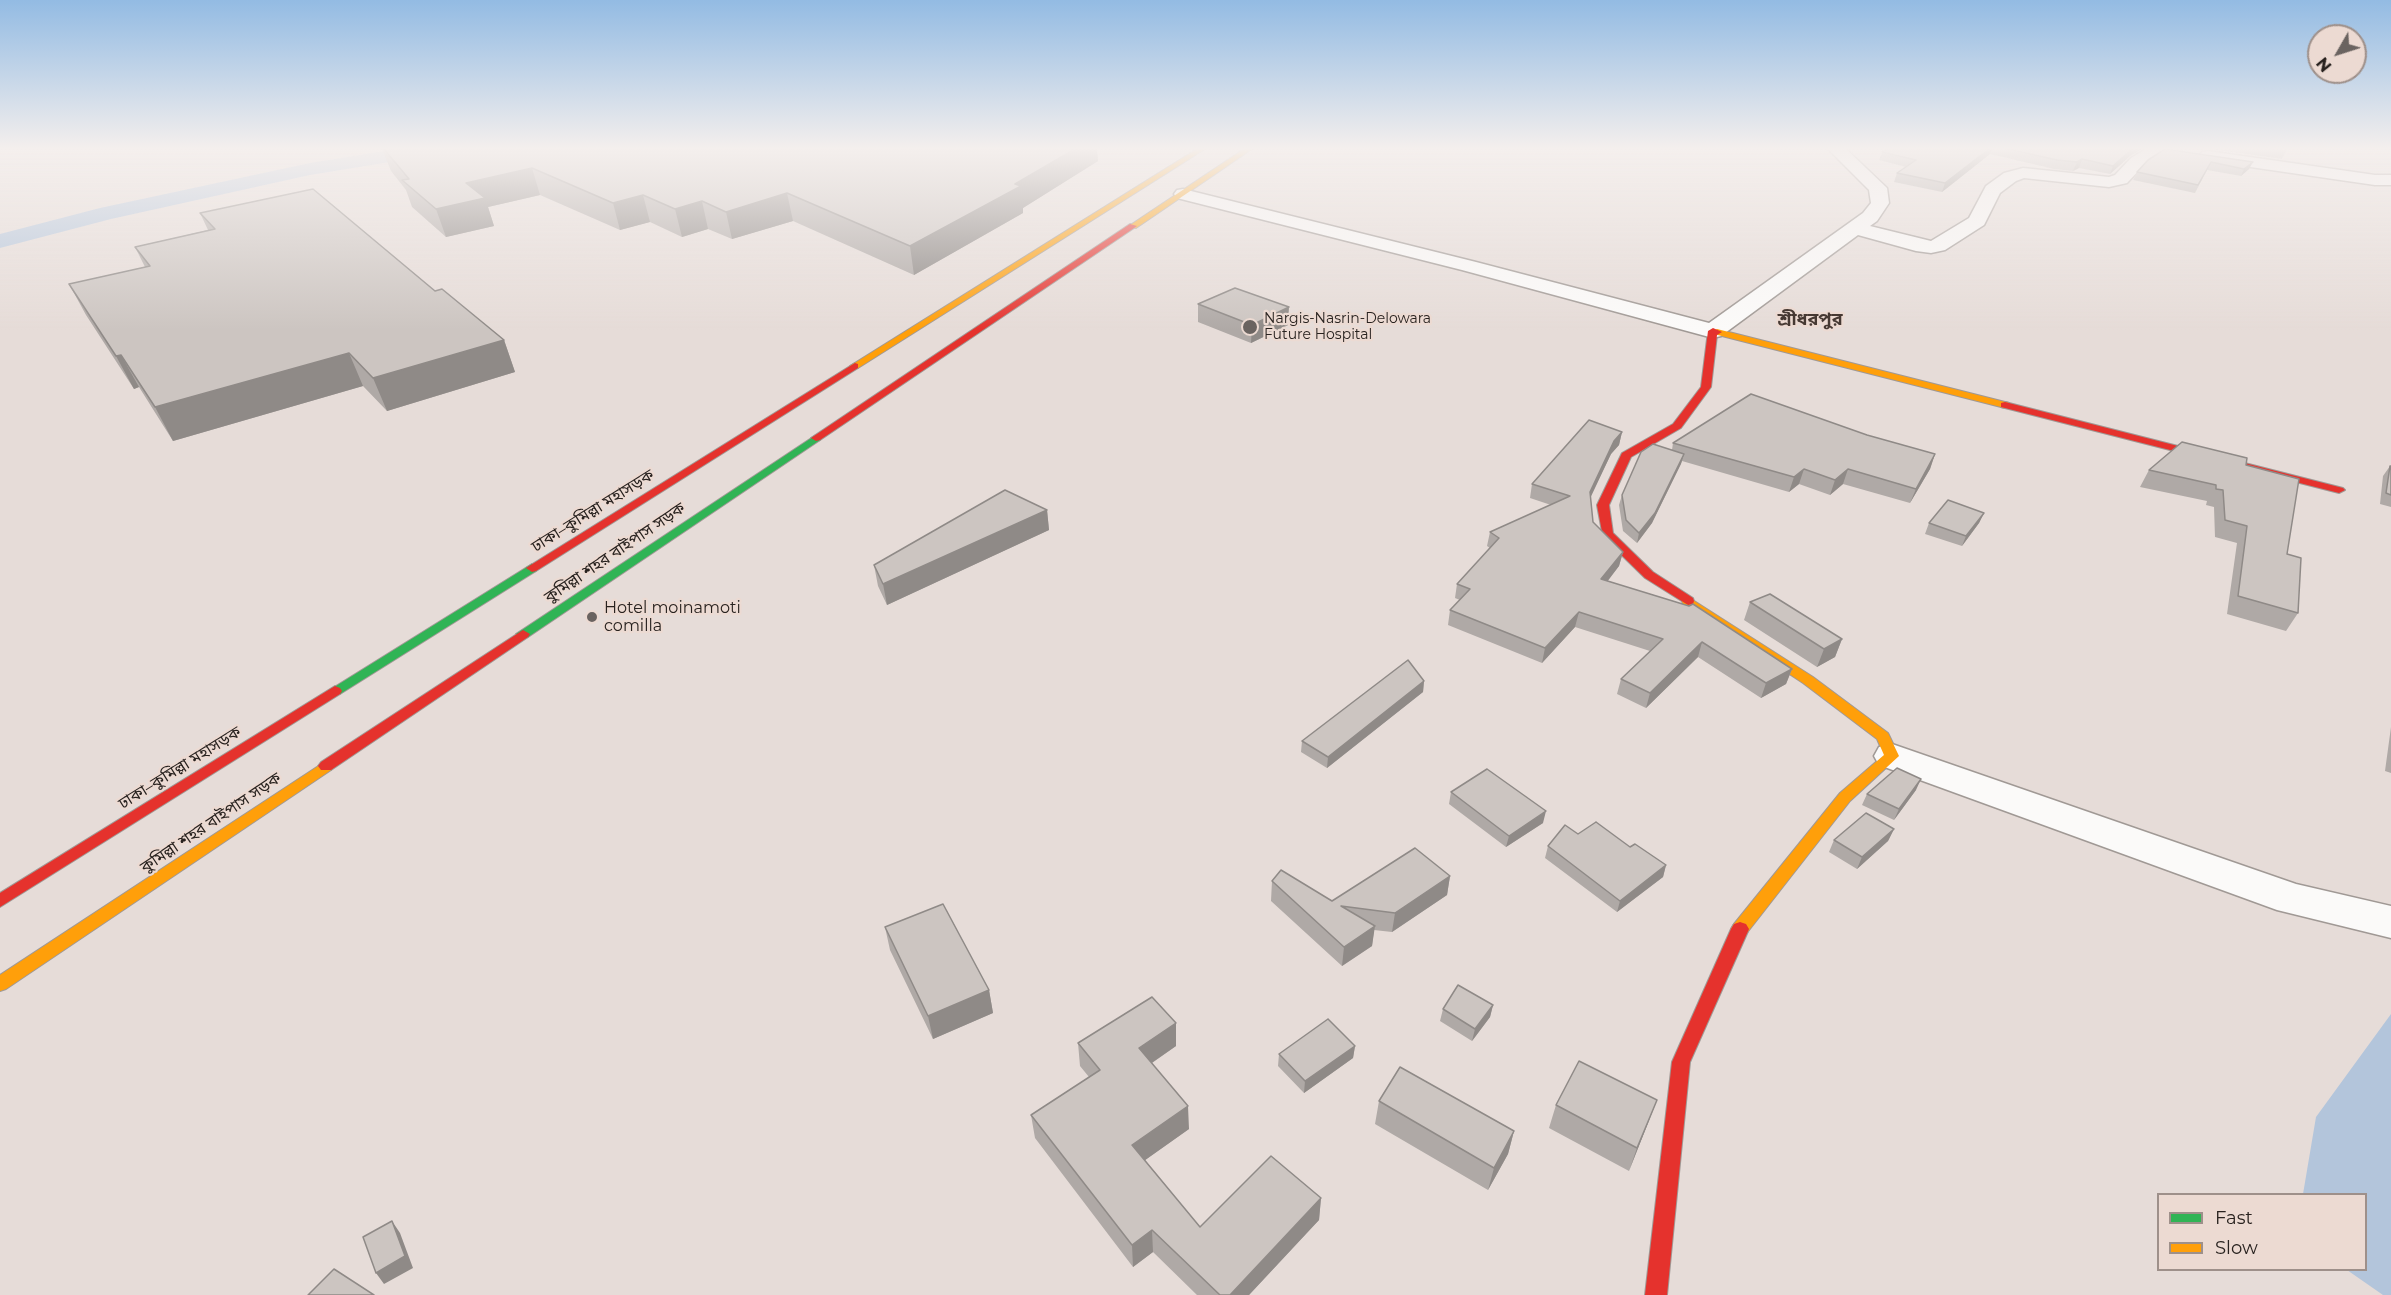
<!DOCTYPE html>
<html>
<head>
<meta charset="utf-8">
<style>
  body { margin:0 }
  #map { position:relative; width:2391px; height:1295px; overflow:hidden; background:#e6dcd8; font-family:Montserrat,sans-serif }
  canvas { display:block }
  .legend { position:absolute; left:2157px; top:1193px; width:210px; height:78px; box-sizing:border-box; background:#ecdad2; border:2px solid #9e908a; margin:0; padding:8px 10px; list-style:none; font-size:18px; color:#28221f }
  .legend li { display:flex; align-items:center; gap:12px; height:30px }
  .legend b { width:30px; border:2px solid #9e908a }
  .north { position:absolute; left:2307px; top:24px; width:60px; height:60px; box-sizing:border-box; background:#ecdad2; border:2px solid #9e908a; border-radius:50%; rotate:231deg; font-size:16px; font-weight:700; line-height:24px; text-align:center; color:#28221f }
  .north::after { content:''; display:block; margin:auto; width:21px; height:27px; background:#6a6360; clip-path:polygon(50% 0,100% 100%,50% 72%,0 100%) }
</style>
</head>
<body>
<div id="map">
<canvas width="2391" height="1295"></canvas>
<ul class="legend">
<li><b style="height:8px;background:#30b455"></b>Fast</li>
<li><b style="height:8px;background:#ff9f0a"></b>Slow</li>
</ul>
<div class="north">N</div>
</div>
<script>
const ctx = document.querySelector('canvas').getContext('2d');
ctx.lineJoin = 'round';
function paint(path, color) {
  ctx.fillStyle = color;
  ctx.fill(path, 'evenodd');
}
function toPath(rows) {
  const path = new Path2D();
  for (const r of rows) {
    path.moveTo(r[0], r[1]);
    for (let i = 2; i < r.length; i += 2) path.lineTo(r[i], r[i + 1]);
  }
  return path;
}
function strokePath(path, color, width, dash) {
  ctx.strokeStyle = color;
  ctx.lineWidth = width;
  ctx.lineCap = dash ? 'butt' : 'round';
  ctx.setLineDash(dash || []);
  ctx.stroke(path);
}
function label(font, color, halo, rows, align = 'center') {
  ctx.font = font + ' Montserrat,"Noto Sans Bengali",sans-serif';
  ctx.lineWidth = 4.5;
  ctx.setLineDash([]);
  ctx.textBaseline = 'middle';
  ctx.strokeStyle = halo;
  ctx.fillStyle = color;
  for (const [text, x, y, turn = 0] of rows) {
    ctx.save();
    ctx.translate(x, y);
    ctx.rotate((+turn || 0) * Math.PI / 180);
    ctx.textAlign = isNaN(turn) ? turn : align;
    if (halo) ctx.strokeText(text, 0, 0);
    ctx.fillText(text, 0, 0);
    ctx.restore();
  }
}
paint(toPath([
  [2391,1014,2391,1295,2383,1295,2347,1270,2366,1270,2366,1194,2303,1194,2316,1117]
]), '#b3c5db');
paint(toPath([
  [396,149,443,149,440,153,433,155,310,175,111,219,0,248,0,234,100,208,310,163,396,149]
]), '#b3c5db');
const street = toPath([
  [1828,149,1846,149,1887,188,1889,203,1877,221,1870,226,1931,241,1969,218,1986,186,2004,173,2023,168,2109,177,2115,175,2131,158,2146,149,2166,149,2143,166,2127,183,2109,187,2024,178,2016,181,2000,193,1984,225,1945,250,1931,253,1916,251,1858,235,1721,336,1713,338,1462,270,1177,198,1174,194,1177,190,1183,189,1476,262,1709,323,1863,213,1871,203,1869,190,1828,149],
  [2208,151,2375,175,2391,175,2391,185,2375,185,2202,160,2199,156,2202,152,2208,151],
  [1892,744,2296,884,2391,906,2391,938,2277,910,1879,765,1874,756,1879,747,1892,744]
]);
const fast = toPath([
  [816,435,821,438,820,440,528,637,523,638,516,634,816,435],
  [532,564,538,568,536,571,340,694,330,694,328,691,532,564]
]);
const slow = toPath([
  [1197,149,1205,149,858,368,850,366,1197,149],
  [1244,149,1252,149,1136,228,1129,226,1244,149],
  [1717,329,2009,403,2010,405,2005,408,1714,334,1712,332,1717,329],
  [1688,597,1813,677,1888,733,1899,756,1850,801,1746,934,1740,936,1734,934,1731,929,1734,924,1840,793,1884,755,1877,739,1803,683,1683,604,1682,601,1683,598,1688,597],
  [326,761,331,762,334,766,331,770,6,989,0,991,0,975,326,761]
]);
const jam = toPath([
  [1130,224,1137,226,820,440,816,441,811,438,1130,224],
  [1713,328,1722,332,1717,335,1711,387,1681,428,1631,457,1609,505,1613,533,1653,572,1693,598,1694,601,1693,604,1688,605,1645,578,1603,537,1597,505,1622,453,1673,424,1701,387,1708,331,1713,328],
  [855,363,858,364,858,368,536,571,532,572,526,568,855,363],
  [2005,402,2343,488,2345,490,2339,493,2001,407,2001,403,2005,402],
  [523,630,530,634,528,637,331,770,321,770,318,766,321,762,523,630],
  [335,686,340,688,342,691,340,694,0,907,0,893,335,686],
  [1740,922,1746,924,1749,929,1690,1062,1667,1295,1645,1295,1672,1062,1731,929,1734,924,1740,922]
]);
strokePath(street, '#a09995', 3);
strokePath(fast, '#a09995', 2);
strokePath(slow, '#a09995', 2);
strokePath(jam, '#a09995', 2);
paint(street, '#fbfaf9');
paint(fast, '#30b455');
paint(slow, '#ff9f0a');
paint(jam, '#e5322d');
paint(toPath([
  [382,149,1097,149,1098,161,1023,208,1023,213,914,275,793,221,732,239,708,229,682,237,650,222,620,230,540,195,488,207,494,226,446,237,412,207,406,190,391,171],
  [1888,149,2142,149,2130,156,2110,174,2079,168,2073,171,2054,169,1990,154,1942,192,1894,182,1897,173,1906,167,1879,160,1882,152],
  [2165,149,2249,169,2241,176,2207,170,2195,193,2133,180,2137,172],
  [2211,149,2286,149,2286,151,2282,159],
  [200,213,435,291,504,340,515,372,387,411,363,386,173,441,139,387,134,389,86,315,69,284,145,267,135,247,208,230],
  [1198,304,1288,325,1251,343,1198,322],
  [1622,432,1619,445,1611,454,1590,497,1593,522,1623,552,1619,566,1607,581,1792,669,1786,684,1761,698,1698,657,1646,708,1617,694,1621,679,1650,651,1575,627,1542,663,1448,625,1450,610,1460,600,1455,598,1457,584,1490,548,1487,546,1490,532,1551,505,1530,498,1532,484],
  [1867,435,1935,454,1930,469,1910,503,1843,484,1830,495,1799,484,1789,492,1682,461,1652,523,1637,543,1623,531,1619,505,1622,495,1672,450,1673,443],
  [2246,465,2287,554,2298,613,2286,631,2227,614,2237,543,2215,537,2214,507,2206,505,2207,501,2140,487,2149,470],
  [2390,466,2391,466,2391,507,2380,504,2383,476],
  [1047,510,1049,530,887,605,878,586,874,565],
  [1984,513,1979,523,1962,546,1925,534,1929,523],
  [1750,602,1842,639,1835,657,1817,667,1744,620],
  [1424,681,1423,692,1327,768,1301,752,1302,741],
  [2391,727,2391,773,2385,771],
  [1916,790,1894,820,1862,805,1867,794],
  [1451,792,1543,823,1506,847,1449,804],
  [1894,829,1888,841,1857,869,1829,852,1834,840],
  [1578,834,1630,847,1666,865,1663,877,1617,912,1545,858,1548,846],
  [1450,876,1447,895,1392,932,1374,930,1372,946,1342,966,1271,901,1272,881,1332,901],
  [885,927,989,990,993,1013,933,1039,890,950],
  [1493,1005,1490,1017,1472,1041,1440,1021,1443,1009],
  [1176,1023,1176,1046,1152,1063,1189,1129,1145,1160,1200,1227,1321,1198,1319,1220,1249,1295,1197,1295,1153,1252,1133,1267,1035,1138,1031,1115,1089,1077,1080,1066,1078,1043],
  [1355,1046,1353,1058,1304,1093,1278,1066,1279,1054],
  [1657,1100,1629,1171,1549,1128,1556,1105],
  [1379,1101,1514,1131,1508,1154,1488,1190,1375,1124]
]), '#afa9a6');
paint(toPath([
  [1075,149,1097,149,1098,161,1023,208,1023,213,914,275,910,246],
  [1989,149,1992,149,1990,154,1942,192,1945,183],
  [2132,149,2142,149,2130,156,2110,174,2113,166],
  [2082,159,2079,168,2073,171,2077,162],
  [2253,162,2249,169,2241,176,2244,169],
  [532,168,540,195,488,207,494,226,446,237,436,209,466,183],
  [787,193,793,221,732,239,726,212],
  [643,195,650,222,620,230,613,203],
  [702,201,708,229,682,237,675,209],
  [1289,307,1288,325,1251,343,1252,325],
  [504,340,515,372,387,411,373,378],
  [349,353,363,386,173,441,155,407],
  [121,355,139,387,134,389,116,356],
  [1622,432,1619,445,1611,454,1587,505,1590,492,1614,441],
  [1684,454,1681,464,1652,523,1637,543,1639,533],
  [1935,454,1930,469,1910,503,1916,489],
  [1804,469,1799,484,1789,492,1794,477],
  [1848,469,1843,484,1830,495,1835,480],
  [1047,510,1049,530,887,605,883,584],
  [1984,513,1979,523,1962,546,1966,536],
  [1623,552,1619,566,1598,594,1601,579],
  [1579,612,1575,627,1542,663,1545,648],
  [1842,639,1835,657,1817,667,1824,649],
  [1702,642,1698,657,1646,708,1650,693],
  [1792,669,1786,684,1761,698,1766,683],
  [1424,681,1423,692,1327,768,1328,757],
  [1921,779,1916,790,1894,820,1899,809],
  [1546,811,1543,823,1506,847,1509,836],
  [1894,829,1888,841,1857,869,1862,857],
  [1666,865,1663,877,1617,912,1620,901],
  [1450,876,1447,895,1392,932,1395,913],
  [1375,926,1372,946,1342,966,1344,947],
  [989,990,993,1013,933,1039,928,1016],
  [1493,1005,1490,1017,1472,1041,1475,1029],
  [1176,1023,1176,1046,1140,1071,1139,1048],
  [1355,1046,1353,1058,1304,1093,1305,1081],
  [1657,1100,1648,1123,1629,1171,1637,1148],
  [1188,1106,1189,1129,1134,1168,1132,1145],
  [1514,1131,1508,1154,1488,1190,1494,1168],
  [1321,1198,1319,1220,1249,1295,1230,1295],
  [392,1221,400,1233,413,1268,384,1284,376,1273],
  [1152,1230,1153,1252,1133,1267,1132,1245]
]), '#8f8a87');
const building = toPath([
  [384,149,1075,149,1015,184,1021,186,910,246,787,193,726,212,702,201,675,209,643,195,613,203,532,168,466,183,485,198,436,209,402,180,409,179,384,149],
  [1888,149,1989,149,1945,183,1897,173,1916,160,1882,152,1888,149],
  [2008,149,2132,149,2113,166,2082,159,2077,162,2057,160,2008,149],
  [2165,149,2253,162,2244,169,2211,162,2198,185,2137,172,2148,160,2165,149],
  [313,189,435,291,442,289,504,340,373,378,349,353,155,407,121,355,116,356,69,284,150,266,135,247,215,229,200,213,313,189],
  [1235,288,1289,307,1252,325,1198,304,1235,288],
  [1751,394,1867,435,1935,454,1916,489,1848,469,1835,480,1804,469,1794,477,1673,443,1751,394],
  [1589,420,1622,432,1614,441,1590,492,1593,522,1623,552,1601,579,1689,606,1693,604,1792,669,1766,683,1702,642,1650,693,1621,679,1663,639,1579,612,1545,648,1450,610,1470,589,1457,584,1499,538,1490,532,1570,496,1532,484,1589,420],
  [2182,442,2247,458,2246,465,2299,479,2287,554,2301,558,2298,613,2238,596,2247,526,2225,520,2223,490,2216,489,2216,485,2149,470,2182,442],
  [1653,444,1684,454,1655,513,1639,533,1626,520,1622,495,1641,452,1653,444],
  [2390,466,2391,466,2391,495,2386,493,2390,466],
  [1005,490,1047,510,883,584,874,565,1005,490],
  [1948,500,1984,513,1966,536,1929,523,1948,500],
  [1770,594,1842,639,1824,649,1750,602,1770,594],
  [1408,660,1424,681,1328,757,1302,741,1408,660],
  [1897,768,1921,779,1899,809,1867,794,1897,768],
  [1487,769,1546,811,1509,836,1451,792,1487,769],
  [1866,813,1894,829,1862,857,1834,840,1866,813],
  [1596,822,1630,847,1635,844,1666,865,1620,901,1548,846,1565,825,1578,834,1596,822],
  [1415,848,1450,876,1395,913,1341,906,1375,926,1344,947,1272,881,1281,870,1332,901,1415,848],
  [943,904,989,990,928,1016,885,927,943,904],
  [1458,985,1493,1005,1475,1029,1443,1009,1458,985],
  [1152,997,1176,1023,1139,1048,1188,1106,1132,1145,1200,1227,1271,1156,1321,1198,1230,1295,1220,1295,1152,1230,1132,1245,1031,1115,1100,1070,1078,1043,1152,997],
  [1328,1019,1355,1046,1305,1081,1279,1054,1328,1019],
  [1579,1061,1657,1100,1637,1148,1556,1105,1579,1061],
  [1400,1067,1514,1131,1494,1168,1379,1101,1400,1067],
  [392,1221,405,1256,376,1273,363,1237,392,1221],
  [334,1269,374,1295,308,1295,334,1269]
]);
paint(building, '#ccc5c1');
strokePath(building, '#8f8a87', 1.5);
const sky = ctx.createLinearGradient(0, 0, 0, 330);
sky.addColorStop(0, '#93bbe3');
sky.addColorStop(0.45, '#f4efed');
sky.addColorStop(1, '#f4efed00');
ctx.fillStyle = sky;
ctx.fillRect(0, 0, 2391, 330);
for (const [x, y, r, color] of [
  [1250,327,8,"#6a6360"],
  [592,617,6,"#6a6360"]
]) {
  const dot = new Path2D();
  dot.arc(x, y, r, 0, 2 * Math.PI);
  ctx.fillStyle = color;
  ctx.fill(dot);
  strokePath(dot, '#ecdad2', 2);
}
label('14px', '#28221f', '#ecdad2', [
  ["Nargis-Nasrin-Delowara",1264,319],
  ["Future Hospital",1264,335]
], 'left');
label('16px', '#28221f', '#ecdad2', [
  ["ঢাকা–কুমিল্লা মহাসড়ক",593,511,-32],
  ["কুমিল্লা শহর বাইপাস সড়ক",615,553,-34],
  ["ঢাকা–কুমিল্লা মহাসড়ক",180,768,-32],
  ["কুমিল্লা শহর বাইপাস সড়ক",211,823,-34]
]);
label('16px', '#28221f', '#ecdad2', [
  ["Hotel moinamoti",604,608],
  ["comilla",604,626]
], 'left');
label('bold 18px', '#463933', '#ecdad2', [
  ["শ্রীধরপুর",1810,320]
]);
</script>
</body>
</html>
